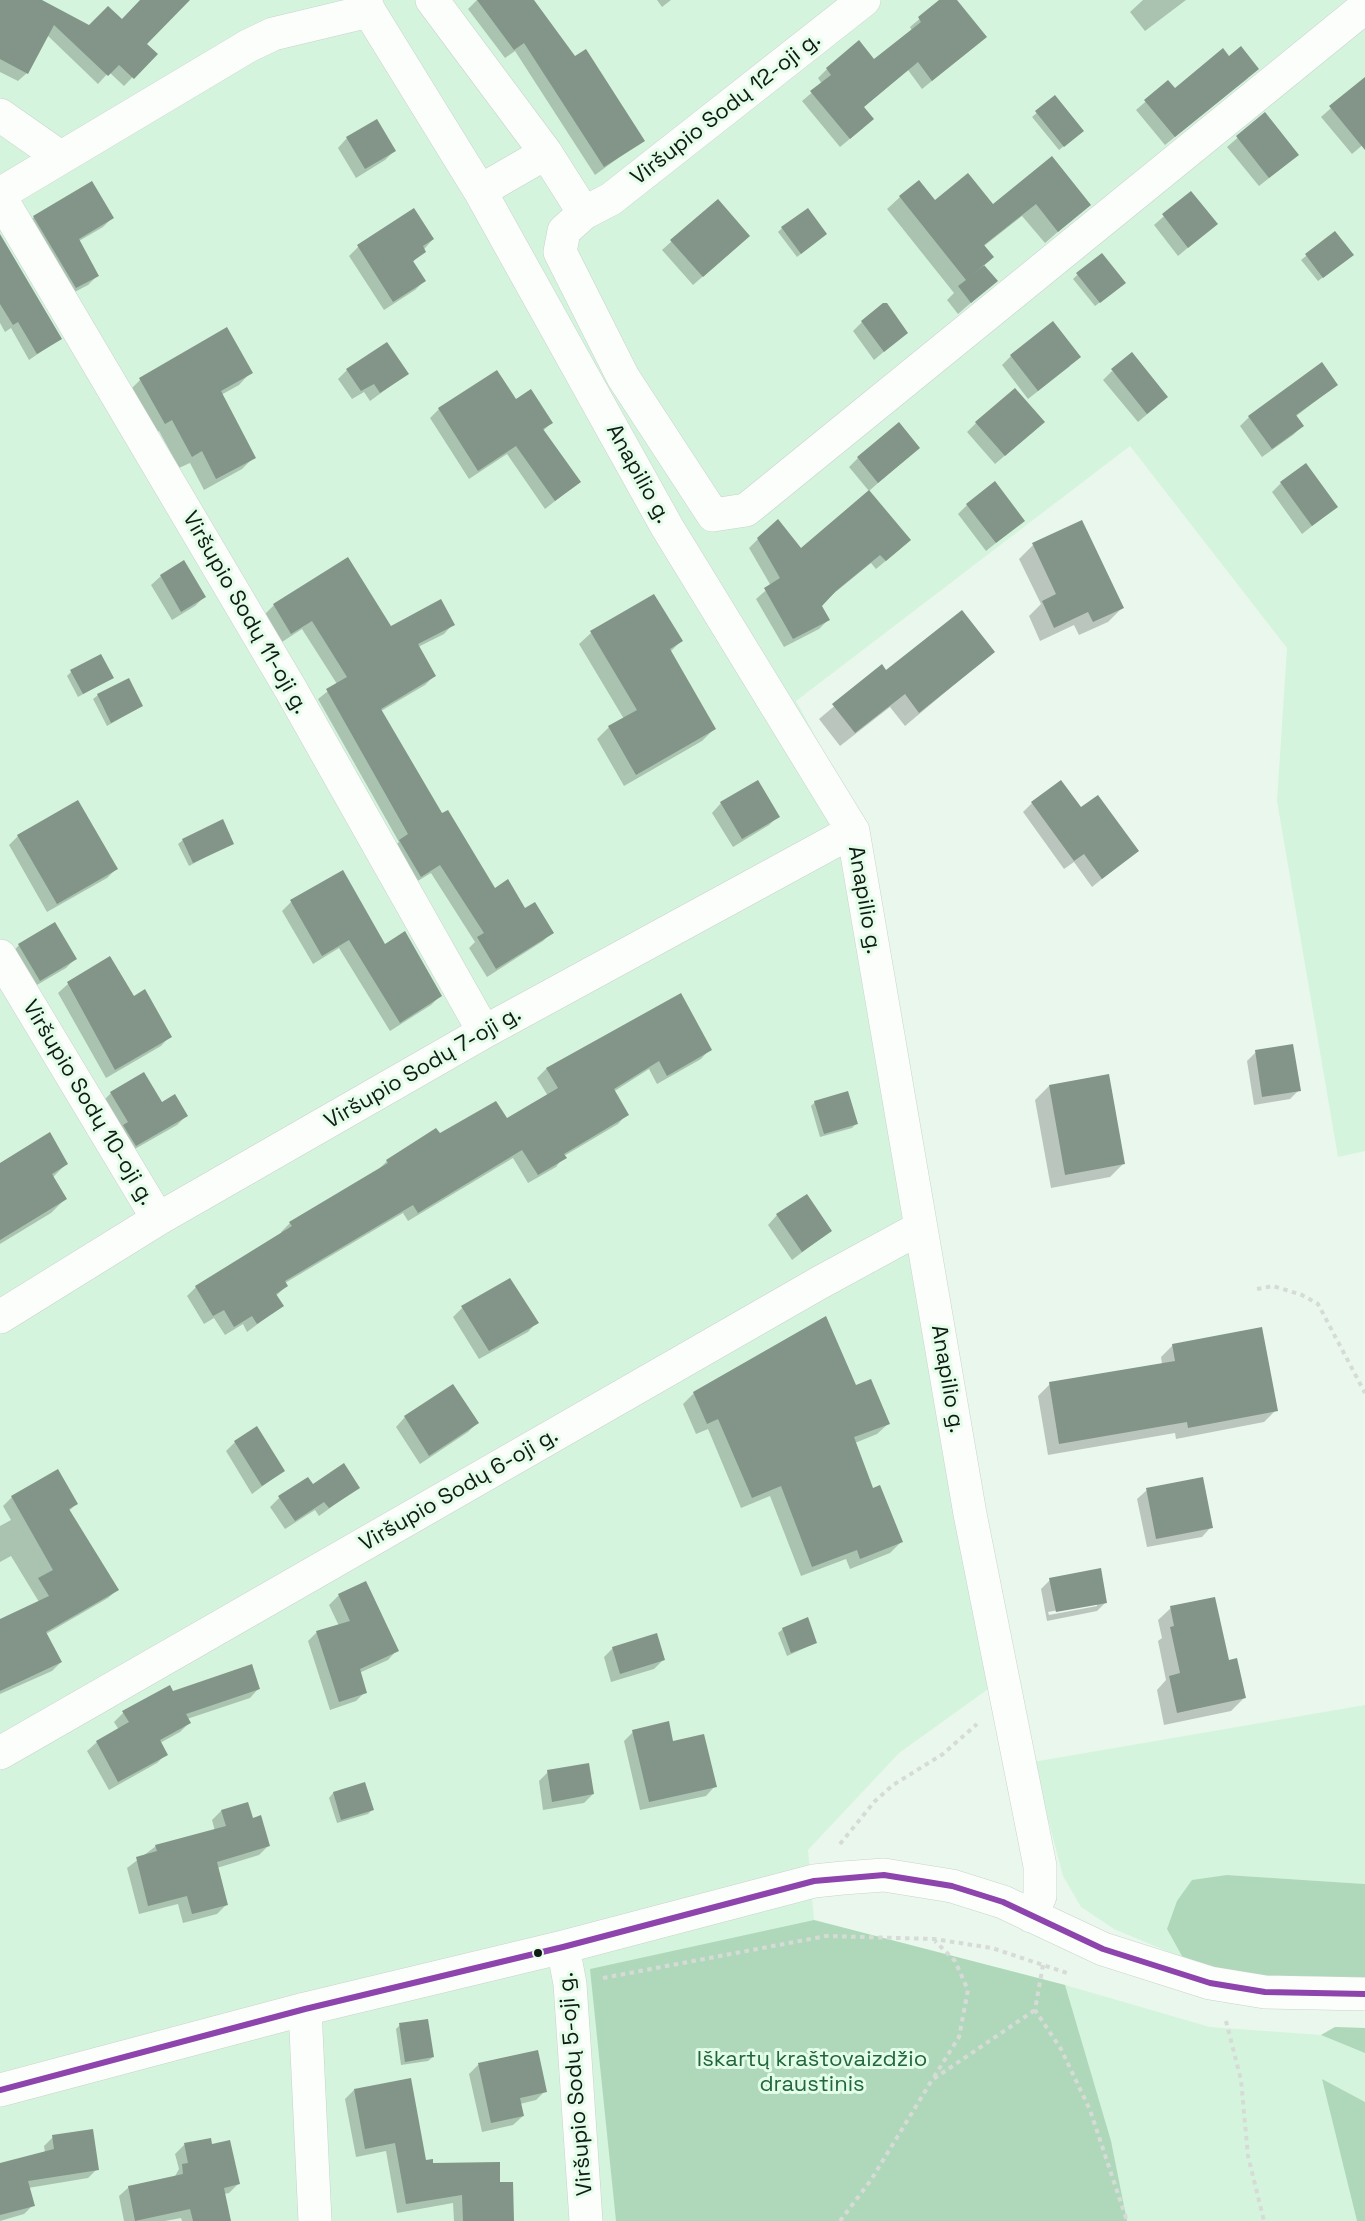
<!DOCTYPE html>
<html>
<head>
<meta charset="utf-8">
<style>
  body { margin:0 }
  canvas { display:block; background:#e9f7ec }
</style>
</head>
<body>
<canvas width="1365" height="2221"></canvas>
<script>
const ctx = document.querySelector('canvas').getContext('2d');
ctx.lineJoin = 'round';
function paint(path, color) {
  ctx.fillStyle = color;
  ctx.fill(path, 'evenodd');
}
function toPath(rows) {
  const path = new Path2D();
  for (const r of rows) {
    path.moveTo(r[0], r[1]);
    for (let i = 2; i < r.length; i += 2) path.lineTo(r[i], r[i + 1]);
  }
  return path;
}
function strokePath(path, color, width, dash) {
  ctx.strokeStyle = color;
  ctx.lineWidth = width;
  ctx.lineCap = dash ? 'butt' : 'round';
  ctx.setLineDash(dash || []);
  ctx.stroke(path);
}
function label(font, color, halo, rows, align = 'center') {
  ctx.font = font + ' "Space Grotesk",sans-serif';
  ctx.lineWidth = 6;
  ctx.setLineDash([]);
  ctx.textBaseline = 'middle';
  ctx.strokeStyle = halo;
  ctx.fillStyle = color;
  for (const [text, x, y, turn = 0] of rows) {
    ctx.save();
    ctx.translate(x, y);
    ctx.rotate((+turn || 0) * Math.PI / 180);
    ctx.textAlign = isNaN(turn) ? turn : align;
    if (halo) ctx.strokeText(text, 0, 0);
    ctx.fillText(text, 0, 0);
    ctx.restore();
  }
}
paint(toPath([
  [0,0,1365,0,1365,1151,1338,1157,1277,801,1287,648,1130,446,796,701,871,839,844,856,991,1687,899,1753,808,1850,814,1920,1065,1985,1210,2027,1321,2035,1335,2027,1365,2028,1365,2221,0,2221],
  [1365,1705,1365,1884,1227,1875,1167,1929,1183,1958,1114,1929,1081,1907,1063,1876,1033,1762]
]), '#d5f4dd');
paint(toPath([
  [1227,1875,1365,1884,1365,1979,1258,1978,1218,1972,1183,1958,1167,1929,1177,1901,1192,1880],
  [814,1920,1065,1985,1111,2141,1127,2221,616,2221,590,1969],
  [1335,2027,1365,2028,1365,2053,1321,2035],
  [1322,2079,1365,2102,1365,2221,1357,2221]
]), '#afd8bb');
paint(toPath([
  [0,0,39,0,89,27,121,21,142,0,189,0,145,44,155,54,124,86,109,72,98,84,47,35,27,73,18,81,0,72],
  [477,0,532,0,575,58,643,140,595,175,515,51,505,58,468,9],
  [657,0,671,0,662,7],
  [942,0,956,0,975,46,922,89,908,70,862,108,863,128,840,147,802,101,822,84,818,78,827,69,874,62,912,31,910,27],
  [1143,0,1186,0,1145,31,1130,12],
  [1229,58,1248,78,1165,145,1136,110,1168,82,1175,90],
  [1365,78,1365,143,1352,154,1321,117],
  [1055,97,1078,135,1059,150,1032,117],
  [1265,114,1287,164,1259,186,1227,147],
  [347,138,394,151,385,160,356,178,338,148],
  [1052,159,1089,205,1045,243,1022,216,984,246,983,266,996,281,958,314,947,300,954,293,887,209,900,197,992,207],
  [1190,193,1216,224,1178,256,1154,225],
  [34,217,112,218,103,227,79,241,97,276,88,285,67,296,25,225],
  [782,228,821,238,797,257,778,232],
  [1335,233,1348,259,1318,281,1301,260],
  [0,237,60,339,29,360,11,328,5,332,0,323],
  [433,239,412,263,424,281,415,290,384,310,349,256,358,247],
  [672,241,739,245,693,285,662,250],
  [1077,275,1120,287,1095,306,1073,279],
  [862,322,906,333,874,360,853,331],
  [1011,356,1070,366,1028,399,1002,365],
  [347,370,407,374,370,401,364,392,352,399,338,379],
  [1112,371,1157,406,1138,422,1103,380],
  [251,372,239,385,221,395,254,457,242,469,204,490,190,463,179,468,159,431,153,435,128,392,140,380],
  [1336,385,1295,417,1302,426,1293,435,1262,457,1240,426,1249,417],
  [516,401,551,423,543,431,579,482,545,509,507,454,469,479,430,418,439,409],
  [976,423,1034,431,995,464,967,432],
  [918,448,869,491,849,467,858,458],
  [1281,483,1336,507,1302,534,1272,492],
  [967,505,1023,521,986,551,958,514],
  [758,539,801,550,900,549,876,569,871,563,827,599,820,606,828,620,819,629,784,647,756,599,771,586,749,548],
  [1033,545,1122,608,1108,622,1079,635,1074,625,1040,641,1029,616,1041,604,1019,559],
  [161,576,204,597,195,606,172,620,151,585],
  [274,605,390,628,453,624,444,634,418,647,434,676,425,685,381,711,441,815,494,890,552,932,543,941,487,977,469,948,475,942,431,873,411,885,390,850,399,842,318,699,337,684,302,629,282,642,265,614],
  [591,633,681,641,670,652,714,729,702,741,624,786,597,739,609,727,624,719,579,644],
  [993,652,905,726,890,707,840,746,819,719,882,666,886,672],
  [71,672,112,678,78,697,67,676],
  [98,695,142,706,107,726,93,699],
  [721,803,778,816,769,825,733,847,712,813],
  [1032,803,1081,809,1137,851,1092,887,1074,862,1064,869,1023,812],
  [18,836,116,869,107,878,47,912,9,845],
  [183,840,232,843,189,866,178,844],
  [291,902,440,996,431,1005,390,1031,339,948,313,964,282,911],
  [19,945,75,959,66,968,30,989,10,955],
  [110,958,133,998,170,1036,161,1046,106,1078,58,993,68,984],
  [680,995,710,1049,701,1059,657,1084,649,1069,613,1092,627,1114,618,1124,564,1156,556,1167,528,1183,513,1158,408,1221,403,1213,285,1283,286,1286,276,1296,282,1306,247,1332,243,1324,225,1335,214,1318,204,1324,187,1296,196,1287,282,1234,281,1232,290,1223,378,1170,387,1161,440,1135,506,1120,548,1096,537,1078,546,1069],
  [1256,1052,1299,1090,1290,1099,1254,1105,1247,1061],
  [1049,1086,1124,1163,1110,1177,1051,1188,1035,1100],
  [111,1093,161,1104,186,1116,177,1125,126,1154,102,1102],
  [815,1102,856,1124,852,1128,820,1137,811,1106],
  [67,1163,52,1178,65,1199,51,1213,0,1244,0,1164],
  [777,1215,830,1231,792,1260,768,1225],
  [462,1308,537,1322,528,1332,479,1359,453,1317],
  [1173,1345,1276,1410,1264,1422,1176,1439,1175,1433,1048,1455,1038,1396,1050,1384,1162,1364,1161,1357],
  [453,1386,477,1423,468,1432,420,1464,396,1427,405,1417],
  [855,1387,888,1424,877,1434,855,1443,872,1490,901,1542,890,1553,850,1569,846,1559,801,1576,770,1496,741,1508,708,1429,696,1434,683,1404,694,1393],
  [235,1442,283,1471,252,1494,226,1451],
  [312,1486,358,1488,319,1516,315,1510,285,1529,270,1507,279,1498],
  [1147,1490,1211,1527,1202,1537,1147,1547,1137,1499],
  [12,1497,76,1504,69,1511,117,1590,108,1598,46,1634,61,1662,52,1671,0,1694,0,1620,39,1602,11,1556,0,1562,0,1526,11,1520,3,1506],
  [1050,1580,1106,1602,1097,1611,1047,1621,1041,1589],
  [1097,1603,1097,1606,1049,1615,1048,1612],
  [365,1583,397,1650,388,1660,359,1673,365,1692,356,1701,330,1710,308,1641,317,1632,339,1626,329,1605,338,1596],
  [1171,1608,1228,1662,1244,1698,1231,1711,1164,1725,1157,1690,1166,1680,1158,1641,1162,1638,1158,1620],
  [783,1629,816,1643,787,1656,778,1633],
  [613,1648,664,1659,654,1669,611,1682,604,1657],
  [259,1688,250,1698,187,1719,189,1723,180,1732,160,1743,166,1754,157,1763,109,1790,87,1751,97,1742,119,1730,114,1722,123,1713,173,1693],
  [633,1732,672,1743,715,1786,706,1796,640,1810,624,1741],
  [548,1772,593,1794,584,1803,543,1810,539,1781],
  [364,1784,372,1810,368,1814,337,1823,329,1798,333,1793],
  [221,1811,252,1819,268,1846,259,1855,217,1868,227,1904,217,1914,183,1923,178,1904,139,1914,127,1868,156,1846,215,1831,212,1820],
  [400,2025,433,2057,428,2061,401,2065,396,2029],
  [478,2065,545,2091,536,2100,520,2104,523,2116,513,2125,482,2132,469,2074],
  [354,2090,425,2162,499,2184,512,2221,454,2221,453,2203,397,2213,386,2151,356,2157,345,2099],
  [53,2137,97,2169,88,2178,28,2188,33,2205,24,2214,0,2221,0,2165,45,2153,44,2146],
  [184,2145,211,2146,238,2184,229,2193,224,2194,230,2221,182,2221,181,2218,165,2221,124,2221,119,2196,129,2187,174,2178,179,2169,175,2154]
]), '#0003');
paint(toPath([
  [0,0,42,0,89,25,108,6,122,19,140,0,190,0,147,44,158,54,134,79,119,65,108,76,54,25,28,74,0,59],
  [477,0,534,0,575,56,586,49,645,141,604,167,524,43,514,50],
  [939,0,957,0,987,37,932,81,918,62,864,107,874,119,850,139,810,91,831,75,826,68,859,40,874,59,921,22,918,17],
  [1241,46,1259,69,1175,137,1144,100,1168,80,1175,88,1223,48,1229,56],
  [1365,77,1365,150,1329,106],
  [1055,95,1084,131,1064,147,1035,111],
  [1265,112,1299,155,1269,178,1236,136],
  [377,119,396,151,365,169,346,137],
  [1052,156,1091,205,1058,232,1036,204,984,245,994,257,970,277,984,265,998,281,971,303,958,286,966,280,899,196,919,180,935,200,968,173,993,204],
  [92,181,114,218,79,239,99,276,76,288,33,216],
  [1191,191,1218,224,1188,248,1162,214],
  [718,199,750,236,703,277,670,240],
  [414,208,434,239,423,246,426,252,413,261,426,281,393,302,357,245],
  [808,208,827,234,801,254,781,227],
  [1335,231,1354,255,1323,278,1305,254],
  [0,234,62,339,37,354,18,322,13,325,0,304],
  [1102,253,1126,283,1100,303,1076,273],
  [883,303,887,303,908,333,884,352,861,321],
  [1053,321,1081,357,1038,391,1010,355],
  [227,327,253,373,221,391,256,458,216,479,202,451,192,457,172,420,165,424,139,378],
  [387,342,409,374,380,393,374,384,361,391,346,369],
  [1132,352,1168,397,1147,414,1111,369],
  [1322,362,1338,385,1296,415,1304,426,1272,449,1248,416],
  [497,370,516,399,531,389,553,423,543,429,581,482,555,501,516,446,478,471,438,408],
  [1015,388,1045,422,1005,456,975,422],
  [899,422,920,448,878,483,857,457],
  [1306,463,1338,507,1312,526,1280,482],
  [995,481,1025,521,996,543,966,504],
  [869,490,911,540,886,561,880,555,836,591,822,606,830,620,793,639,764,588,780,578,757,538,778,519,801,548],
  [1082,520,1124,608,1093,622,1088,612,1054,628,1042,601,1056,594,1032,543],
  [348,557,391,626,441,599,455,625,418,644,436,676,381,709,442,813,448,810,495,888,508,879,525,908,535,902,554,933,496,969,477,937,484,933,440,865,421,877,399,840,408,834,326,689,347,677,312,621,291,634,273,604],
  [184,560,206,597,181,612,160,575],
  [654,594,683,641,670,649,716,729,636,775,608,726,637,710,590,631],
  [962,610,995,652,919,713,905,694,855,733,832,704,882,664,886,670],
  [101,654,114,678,83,694,70,670],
  [129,678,143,706,111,723,97,694],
  [758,780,780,817,742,839,720,802],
  [1061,780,1081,807,1098,795,1139,851,1102,879,1084,854,1074,861,1031,802],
  [78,800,118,869,57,904,17,835],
  [223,819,234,844,193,863,182,839],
  [343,870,385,944,405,931,442,996,400,1023,349,940,322,956,290,900],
  [55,922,77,959,40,981,18,944],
  [110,956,134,996,145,989,172,1037,115,1070,67,982],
  [681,993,712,1050,667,1076,659,1061,614,1089,629,1115,564,1154,567,1158,538,1175,522,1150,418,1213,413,1205,285,1281,288,1286,276,1294,284,1306,257,1324,252,1316,234,1327,224,1310,213,1316,195,1286,292,1226,289,1222,388,1163,386,1160,436,1128,440,1133,496,1101,507,1118,558,1088,546,1068],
  [1293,1044,1301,1091,1262,1097,1255,1050],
  [144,1072,162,1102,175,1094,188,1116,136,1146,123,1125,128,1122,110,1092],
  [1109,1074,1125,1164,1065,1175,1049,1085],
  [848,1091,858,1124,824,1134,814,1101],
  [50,1132,68,1164,52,1174,67,1199,0,1240,0,1163],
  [807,1194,832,1231,802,1252,776,1214],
  [510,1278,539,1323,489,1351,461,1306],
  [826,1316,856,1385,871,1379,890,1424,854,1437,873,1488,880,1485,903,1542,860,1559,857,1550,812,1567,781,1486,752,1498,718,1419,707,1424,693,1392],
  [1262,1327,1278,1411,1188,1428,1187,1422,1059,1444,1049,1382,1175,1361,1172,1344],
  [453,1384,479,1423,429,1456,404,1416],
  [257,1426,285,1471,262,1486,234,1441],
  [344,1463,360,1488,329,1508,324,1502,295,1521,278,1496,308,1477,313,1484],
  [58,1469,78,1504,69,1509,119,1590,46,1632,62,1662,0,1691,0,1619,49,1596,38,1578,53,1570,11,1496],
  [1203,1477,1213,1528,1156,1539,1146,1488],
  [1101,1568,1107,1603,1056,1612,1049,1578],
  [366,1581,399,1651,360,1669,367,1693,339,1702,316,1631,350,1621,338,1594],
  [1215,1597,1229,1660,1237,1658,1246,1698,1177,1713,1169,1676,1180,1673,1170,1627,1174,1626,1170,1606],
  [808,1617,817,1643,791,1653,782,1628],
  [657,1633,665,1660,620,1674,612,1647],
  [252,1664,260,1689,186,1714,191,1723,160,1740,168,1755,118,1782,96,1741,129,1722,122,1711,170,1685,173,1691],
  [669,1721,673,1741,704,1734,717,1787,649,1802,632,1730],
  [589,1763,594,1794,552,1802,547,1770],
  [365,1782,374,1810,341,1820,333,1792],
  [248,1802,253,1818,261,1815,270,1846,217,1862,228,1905,192,1914,187,1896,148,1906,136,1857,157,1851,155,1845,226,1826,221,1810],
  [428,2019,434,2057,405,2062,399,2023],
  [538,2050,547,2092,520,2098,524,2116,491,2123,478,2063],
  [411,2078,426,2160,433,2159,433,2163,500,2162,500,2182,513,2182,514,2221,463,2221,462,2195,406,2204,395,2143,365,2149,354,2089],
  [93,2129,99,2170,28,2181,35,2206,0,2215,0,2163,54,2149,52,2135],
  [211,2138,212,2144,230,2140,240,2184,224,2188,231,2221,193,2221,190,2209,135,2221,128,2186,183,2174,182,2164,188,2163,184,2143]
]), '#829588');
const minor = toPath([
  [365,0,369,11,480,191,667,527,853,831,970,1514,1040,1866,1040,1896,1031,1916],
  [432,0,546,153,584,213,564,231,560,252,623,377,713,515,746,510,1365,7],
  [0,115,60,157],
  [480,191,546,153],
  [0,194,248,46,273,34,369,11],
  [0,197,290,688,484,1032],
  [584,213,611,199,864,0],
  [0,956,158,1219],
  [0,1317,158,1219,484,1032,853,831],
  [0,1753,819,1283,920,1228],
  [563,1947,570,1984,586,2221],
  [305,2009,315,2221],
  [0,2090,305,2009,563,1947,814,1881,843,1878,884,1875,952,1886,1003,1902,1103,1949,1210,1983,1265,1992,1365,1994]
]);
strokePath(minor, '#c8d3cb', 34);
strokePath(toPath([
  [1257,1289,1273,1286,1302,1295,1318,1304,1365,1393],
  [840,1844,875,1801,893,1785,943,1754,977,1724],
  [1043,1965,1035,2010,1061,2049,1090,2110,1127,2221],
  [603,1978,826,1936,934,1939,992,1948,1070,1974],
  [1226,2021,1241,2080,1248,2156,1264,2221],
  [934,2077,959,2037,968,1990,955,1961,935,1941],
  [840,2221,871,2180,932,2080,1035,2010]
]), '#d7dbd8', 4, [4.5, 4.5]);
strokePath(minor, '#fcfefc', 33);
strokePath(toPath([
  [0,2090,305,2009,563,1947,814,1881,884,1875,952,1886,1003,1902,1103,1949,1210,1983,1265,1992,1365,1994]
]), '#8e44ad', 6);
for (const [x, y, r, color] of [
  [538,1953,5,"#111a14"]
]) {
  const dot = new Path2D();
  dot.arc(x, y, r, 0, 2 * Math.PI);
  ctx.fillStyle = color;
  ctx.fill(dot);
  strokePath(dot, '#e3fde9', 2);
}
label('22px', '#111a14', '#e3fde9', [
  ["Viršupio Sodų 12-oji g.",726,109,-38],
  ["Anapilio g.",638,474,61],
  ["Viršupio Sodų 11-oji g.",245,613,60],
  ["Anapilio g.",864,900,80],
  ["Viršupio Sodų 7-oji g.",423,1068,-30],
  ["Viršupio Sodų 10-oji g.",88,1103,59],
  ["Anapilio g.",947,1379,80],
  ["Viršupio Sodų 6-oji g.",459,1490,-30],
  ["Viršupio Sodų 5-oji g.",576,2084,-95]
]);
label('22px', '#22663c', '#e3fde9', [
  ["Iškartų kraštovaizdžio",812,2060],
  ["draustinis",812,2085]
]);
</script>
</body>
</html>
